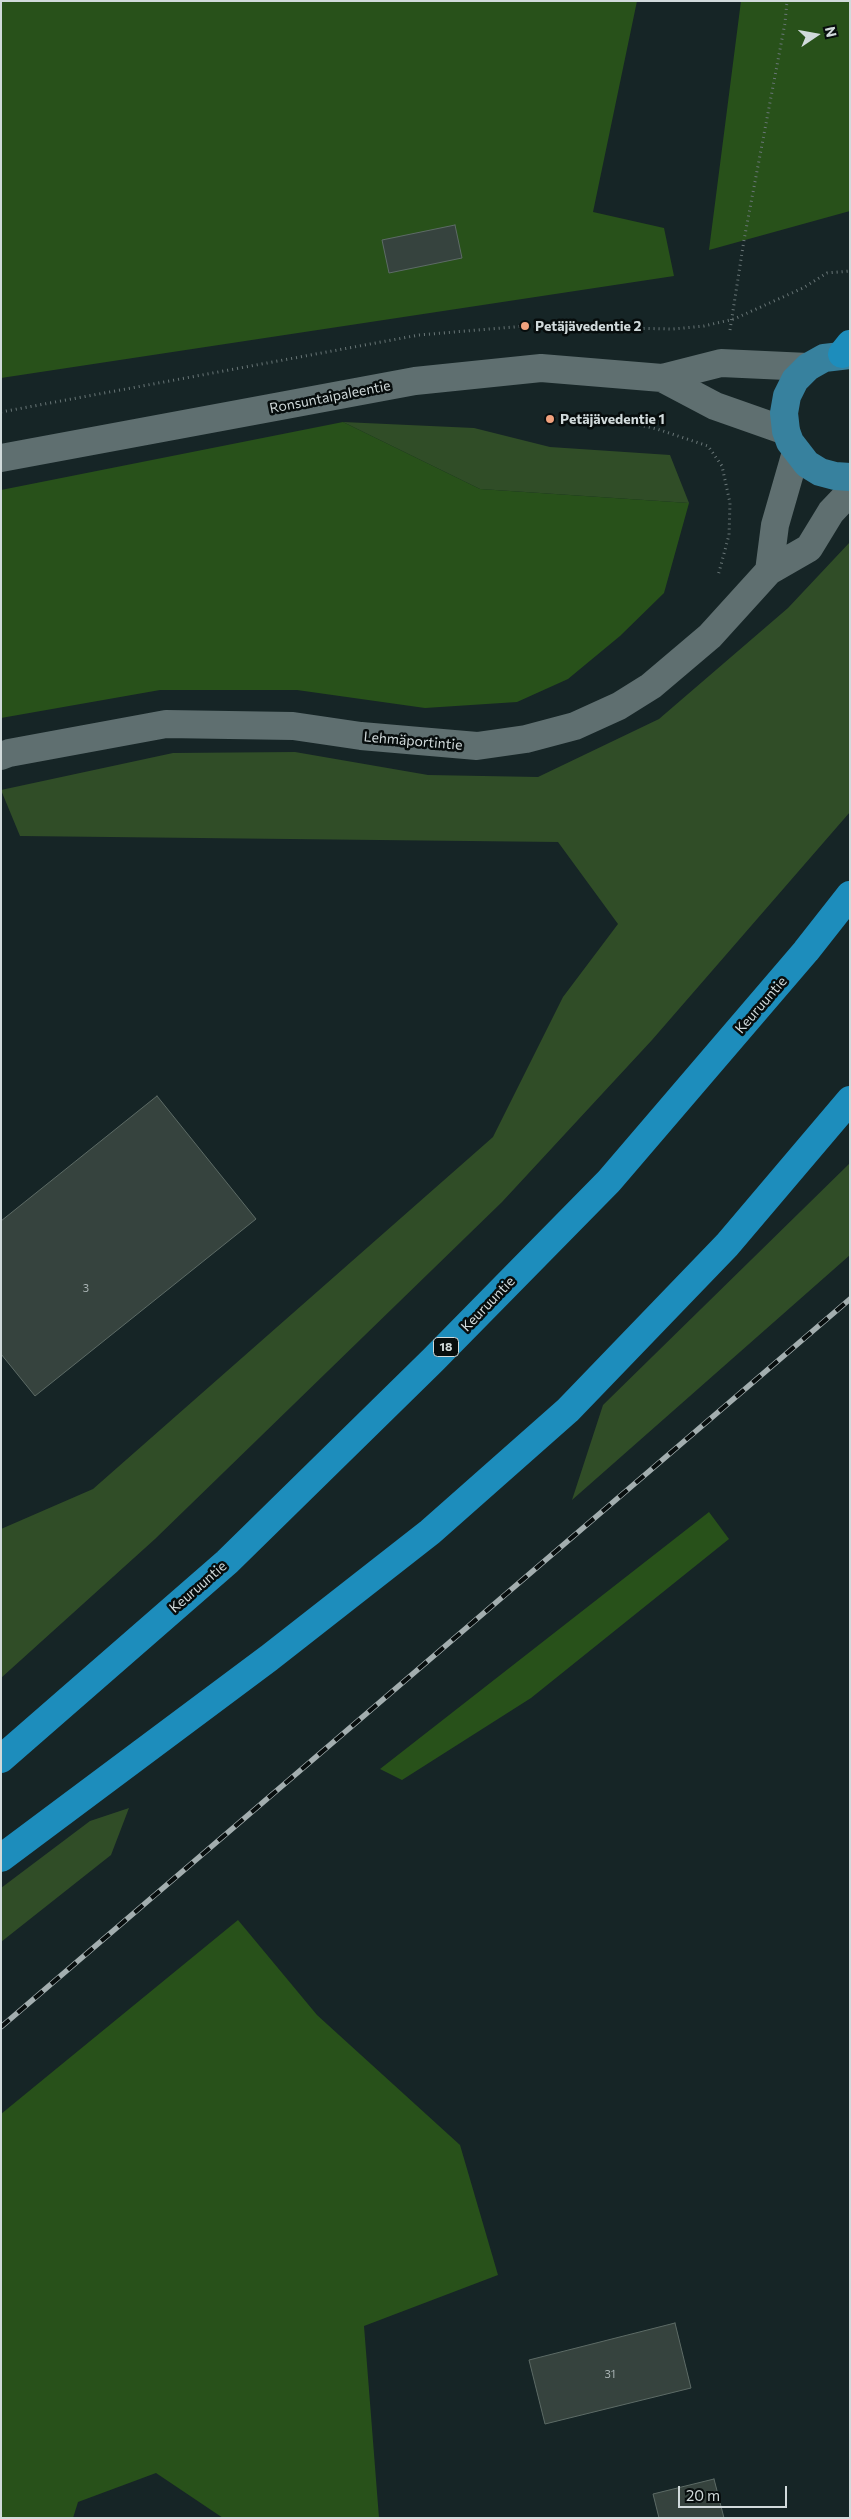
<!DOCTYPE html>
<html>
<head>
<meta charset="utf-8">
<style>
  body { margin:0 }
  #map { position:relative; width:851px; height:2519px; overflow:hidden; background:#162526; font-family:Commissioner,sans-serif }
  canvas { display:block }
  .frame { position:absolute; inset:0; border:2px solid #d1dadb; pointer-events:none }
  .north { position:absolute; left:791px; top:10px; width:50px; height:50px; -webkit-text-stroke:4px #070d0d; paint-order:stroke; rotate:78deg; font-size:14px; font-weight:700; line-height:20px; text-align:center; color:#d1dadb }
  .north::after { content:''; display:block; margin:auto; width:18px; height:22px; background:#d1dadb; clip-path:polygon(50% 0,100% 100%,50% 72%,0 100%) }
  .scale { position:absolute; left:678px; top:2486px; width:109px; height:22px; box-sizing:border-box; border:2px solid #d1dadb; border-top:0; padding-left:6px; font-size:15px; line-height:18px; white-space:nowrap; color:#d1dadb; -webkit-text-stroke:4px #070d0d; paint-order:stroke }
</style>
</head>
<body>
<div id="map">
<canvas width="851" height="2519"></canvas>
<div class="frame"></div>
<div class="north">N</div>
<div class="scale">20 m</div>
</div>
<script>
const ctx = document.querySelector('canvas').getContext('2d');
ctx.lineJoin = 'round';
function paint(path, color) {
  ctx.fillStyle = color;
  ctx.fill(path, 'evenodd');
}
function toPath(rows) {
  const path = new Path2D();
  for (const r of rows) {
    path.moveTo(r[0], r[1]);
    for (let i = 2; i < r.length; i += 2) path.lineTo(r[i], r[i + 1]);
  }
  return path;
}
function strokePath(path, color, width, dash) {
  ctx.strokeStyle = color;
  ctx.lineWidth = width;
  ctx.lineCap = dash ? 'butt' : 'round';
  ctx.setLineDash(dash || []);
  ctx.stroke(path);
}
function label(font, color, halo, rows, align = 'center') {
  ctx.font = font + ' Commissioner,sans-serif';
  ctx.lineWidth = 5;
  ctx.setLineDash([]);
  ctx.textBaseline = 'middle';
  ctx.strokeStyle = halo;
  ctx.fillStyle = color;
  for (const [text, x, y, turn = 0] of rows) {
    ctx.save();
    ctx.translate(x, y);
    ctx.rotate((+turn || 0) * Math.PI / 180);
    ctx.textAlign = isNaN(turn) ? turn : align;
    if (halo) ctx.strokeText(text, 0, 0);
    ctx.fillText(text, 0, 0);
    ctx.restore();
  }
}
paint(toPath([
  [343,422,474,428,550,447,670,455,689,503,480,489],
  [850,542,850,812,652,1040,502,1202,155,1539,1,1678,1,1529,93,1489,493,1137,563,997,618,924,558,842,20,836,1,790,173,753,295,752,428,775,538,777,659,719,788,608],
  [850,1163,850,1255,572,1500,603,1405],
  [129,1808,111,1855,1,1942,1,1888,90,1821]
]), '#304d27');
paint(toPath([
  [1,1,637,1,593,212,664,228,674,276,1,378],
  [741,1,850,1,850,211,709,250],
  [343,422,480,489,689,503,664,593,620,636,568,679,517,702,425,708,297,690,160,690,1,718,1,490],
  [709,1512,729,1539,531,1698,402,1780,380,1769],
  [238,1920,317,2015,460,2145,498,2275,364,2326,379,2518,223,2518,156,2473,78,2502,73,2518,1,2518,1,2114]
]), '#28511a');
const building = toPath([
  [455,225,462,258,389,273,382,240,455,225],
  [157,1096,256,1219,35,1396,1,1354,1,1221,157,1096],
  [675,2323,691,2388,545,2424,529,2360,675,2323],
  [714,2479,724,2518,659,2518,653,2494,714,2479]
]);
paint(building, '#36433e');
strokePath(building, '#5d6b66', 1);
strokePath(toPath([
  [730,330,744,240,785,23,787,1],
  [1,412,419,335,525,326,673,329,704,326,734,319,803,288,827,273,850,271],
  [550,419,605,417,657,429,708,446,722,466,730,503,729,535,718,576]
]), '#697677', 3, [1, 4]);
strokePath(toPath([
  [662,378,715,406,786,431],
  [1,458,415,381,541,368,662,378,721,363,808,367],
  [769,571,775,525,796,452],
  [1,756,9,753,166,724,293,726,361,736,477,746,526,739,575,726,619,706,651,686,710,636,769,571,809,548,831,512,850,492]
]), '#5f6f70', 28);
strokePath(toPath([
  [850,355,824,358,808,367,795,380,787,396,784,413,786,431,790,442,807,464,820,472,835,476,850,477]
]), '#37819e', 28);
strokePath(toPath([
  [842,354,850,344],
  [1,1759,227,1562,433,1360,609,1181,806,951,850,895],
  [1,1858,269,1658,430,1532,568,1410,727,1245,850,1100]
]), '#1d8dbc', 28);
const rail = toPath([
  [1,2027,850,1299]
]);
strokePath(rail, '#a3aeaf', 5.5);
strokePath(rail, '#070d0d', 4, [11]);
for (const [x, y, r, color] of [
  [525,326,5,"#f1a17d"],
  [550,419,5,"#f1a17d"]
]) {
  const dot = new Path2D();
  dot.arc(x, y, r, 0, 2 * Math.PI);
  ctx.fillStyle = color;
  ctx.fill(dot);
  strokePath(dot, '#070d0d', 2);
}
label('11px', '#aab4b4', null, [
  ["3",86,1288],
  ["31",610,2374]
]);
for (const [x, y, w] of [
  [446,1347,25]
]) {
  const box = new Path2D();
  box.roundRect(x - w / 2, y - 9.5, w, 19, 4);
  ctx.fillStyle = '#070d0d';
  ctx.fill(box);
  strokePath(box, '#d1dadb', 1);
}
label('bold 12px', '#d1dadb', null, [
  ["18",446,1347]
]);
label('bold 14px', '#d1dadb', '#070d0d', [
  ["Petäjävedentie 2",535,326],
  ["Petäjävedentie 1",560,419]
], 'left');
label('14px', '#d1dadb', '#070d0d', [
  ["Ronsuntaipaleentie",330,397,-11],
  ["Lehmäportintie",413,741,5],
  ["Keuruuntie",761,1005,-49],
  ["Keuruuntie",488,1304,-46],
  ["Keuruuntie",198,1587,-41]
]);
</script>
</body>
</html>
